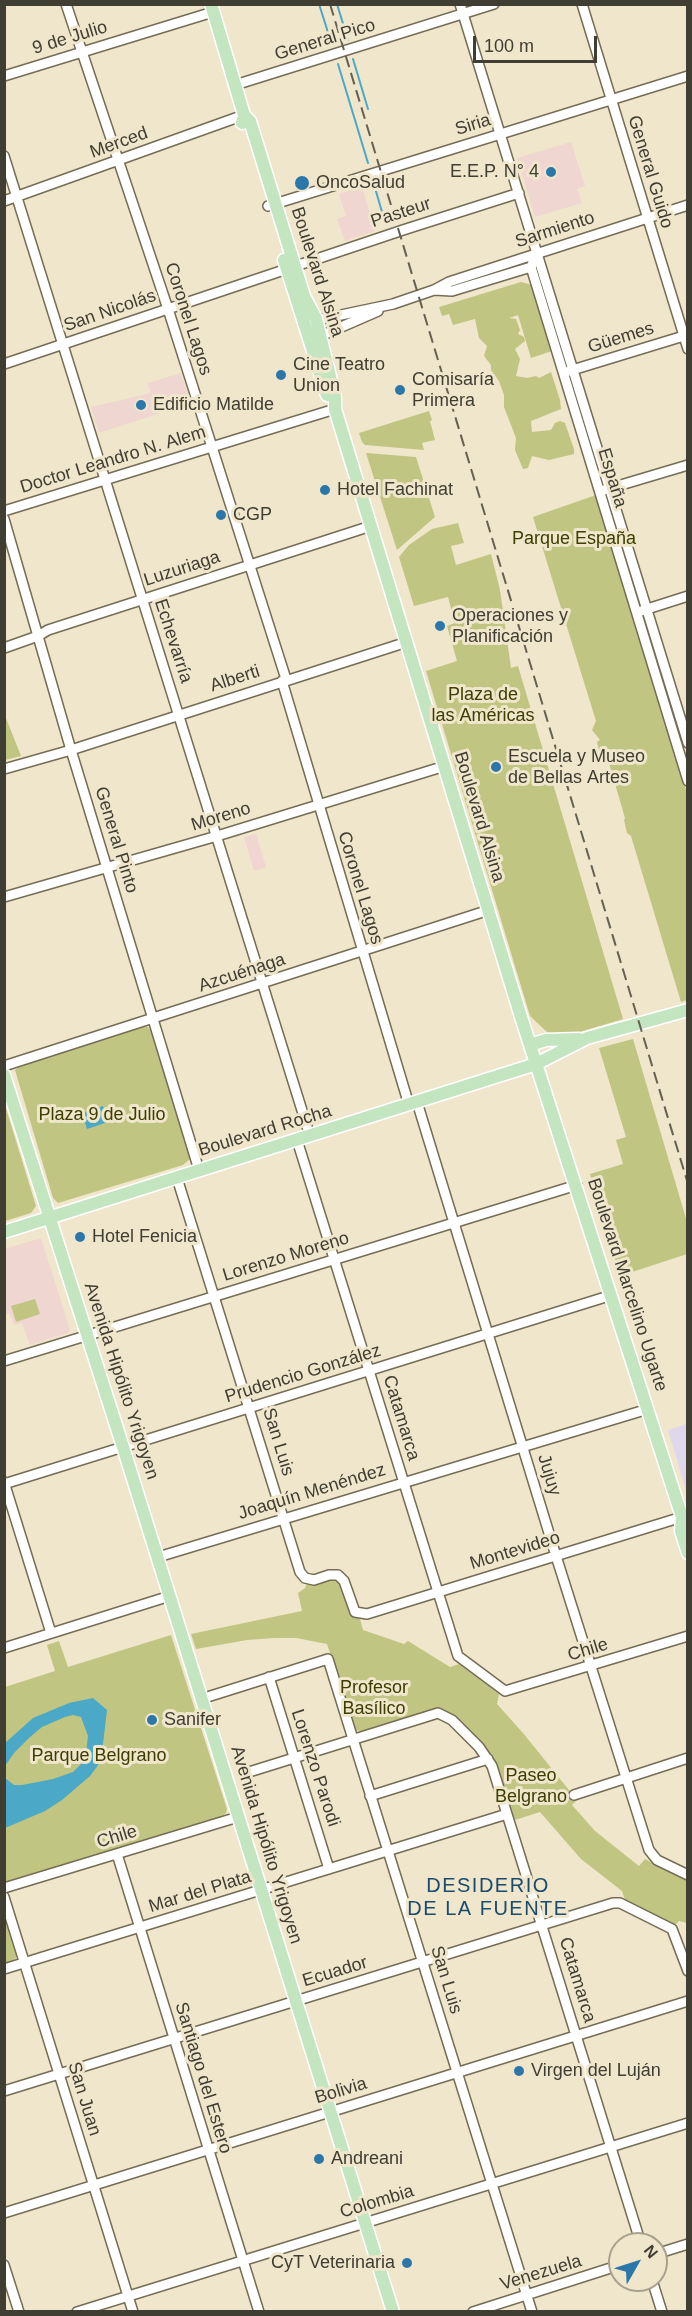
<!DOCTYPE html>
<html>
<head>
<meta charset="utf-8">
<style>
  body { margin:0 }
  #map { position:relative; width:692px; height:2316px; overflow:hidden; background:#efe6cb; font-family:Arial,sans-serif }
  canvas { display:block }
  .frame { position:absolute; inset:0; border:6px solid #403d32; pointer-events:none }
  .north { position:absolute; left:608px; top:2232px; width:60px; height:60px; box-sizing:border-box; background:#efe6cb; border:2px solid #a9a28e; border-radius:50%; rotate:51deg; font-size:16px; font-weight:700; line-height:24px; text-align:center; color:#403d32 }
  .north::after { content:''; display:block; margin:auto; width:21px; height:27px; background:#2c77aa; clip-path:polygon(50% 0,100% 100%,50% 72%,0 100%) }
  .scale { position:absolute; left:473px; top:36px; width:124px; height:27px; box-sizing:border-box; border:3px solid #403d32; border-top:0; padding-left:8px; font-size:18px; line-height:21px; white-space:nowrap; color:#403d32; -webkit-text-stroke:4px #efe6cb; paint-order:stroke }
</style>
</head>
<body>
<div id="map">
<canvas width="692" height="2316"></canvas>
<div class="frame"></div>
<div class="north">N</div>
<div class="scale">100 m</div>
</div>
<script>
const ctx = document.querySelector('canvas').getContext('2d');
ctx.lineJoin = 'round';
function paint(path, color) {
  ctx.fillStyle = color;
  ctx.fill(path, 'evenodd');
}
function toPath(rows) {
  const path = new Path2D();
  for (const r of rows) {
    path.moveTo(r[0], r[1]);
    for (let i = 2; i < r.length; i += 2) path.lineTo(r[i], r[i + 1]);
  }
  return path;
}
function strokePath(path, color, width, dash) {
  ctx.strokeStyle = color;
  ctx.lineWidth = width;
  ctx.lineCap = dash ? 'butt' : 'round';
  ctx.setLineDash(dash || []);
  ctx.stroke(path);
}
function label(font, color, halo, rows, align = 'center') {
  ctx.font = font + ' Arial,sans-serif';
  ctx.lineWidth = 6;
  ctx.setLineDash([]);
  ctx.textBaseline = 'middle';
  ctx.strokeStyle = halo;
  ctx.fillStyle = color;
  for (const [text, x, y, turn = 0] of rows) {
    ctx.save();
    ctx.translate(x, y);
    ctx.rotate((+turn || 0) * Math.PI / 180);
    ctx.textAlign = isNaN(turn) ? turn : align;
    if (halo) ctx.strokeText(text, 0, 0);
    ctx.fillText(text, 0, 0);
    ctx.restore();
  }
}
paint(toPath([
  [687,1424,688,1424,687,1494,668,1430]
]), '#dfd8ed');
paint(toPath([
  [571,142,585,186,577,189,582,203,535,217,517,158],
  [362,187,375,231,345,241,337,219,346,216,339,194],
  [181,373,191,403,99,433,91,407,151,393,148,383],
  [256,834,266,867,254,871,244,837],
  [41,1238,70,1330,68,1333,30,1345,22,1323,14,1325,9,1313,5,1315,5,1249]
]), '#efd6d0');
paint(toPath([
  [521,282,532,285,552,351,531,358,518,315,509,318,516,319,520,330,518,334,524,337,525,341,515,349,520,359,516,376,527,378,536,376,539,378,551,372,560,400,561,409,531,421,532,432,551,430,555,423,560,421,565,423,574,449,574,454,549,460,532,456,528,468,523,469,515,450,516,438,504,407,504,395,499,381,491,370,491,365,484,356,487,346,479,338,475,319,453,325,449,314,442,316,439,307],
  [429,411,432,420,430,421,435,440,422,443,424,450,365,445,362,442,359,433],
  [366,453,416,457,435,517,397,550],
  [596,495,687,793,687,1000,681,1002,631,836,627,833,624,820,625,818,606,753,599,750,597,742,600,740,592,730,596,721,533,517],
  [458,523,464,543,451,546,456,565,491,554,500,590,511,668,518,666,623,1019,573,1034,555,1035,547,1032,530,1016,426,671,457,661,447,626,455,623,448,597,414,606,399,557,409,545,432,529],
  [4,713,21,756,5,760,4,760],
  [143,1027,148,1027,151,1031,190,1159,183,1165,58,1203,53,1198,15,1070,19,1067],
  [633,1039,687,1222,687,1254,620,1276,590,1174,623,1164,616,1140,626,1137,599,1048],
  [5,1105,36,1206,31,1213,5,1221],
  [35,1299,40,1314,16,1322,11,1306],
  [331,1579,339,1582,348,1609,354,1616,360,1619,363,1630,404,1644,408,1641,450,1667,459,1664,499,1694,497,1704,523,1733,577,1800,572,1805,595,1831,639,1866,645,1859,687,1881,687,1923,679,1921,675,1925,625,1900,622,1891,581,1859,540,1812,515,1820,497,1766,483,1746,460,1722,443,1709,363,1732,356,1730,327,1644,296,1638,274,1638,247,1640,196,1649,191,1634,302,1611,298,1593,305,1588,307,1584,313,1585],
  [171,1635,227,1809,226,1813,221,1817,5,1884,5,1687,55,1671,47,1645,59,1641,68,1667],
  [5,1914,16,1952,16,1958,12,1961,5,1964]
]), '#c1c582');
paint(toPath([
  [103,1106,108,1122,87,1129,82,1113],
  [93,1698,107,1710,101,1761,90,1776,62,1800,45,1811,5,1828,5,1778,14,1785,22,1785,53,1779,73,1772,82,1763,86,1753,88,1736,81,1717,73,1715,65,1717,42,1727,30,1737,14,1753,5,1766,5,1743,33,1718,69,1703]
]), '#4ba8c6');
strokePath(toPath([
  [319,4,332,45],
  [337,4,348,40],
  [353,59,368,109],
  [338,64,368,163],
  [373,181,382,212]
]), '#4ba8c6', 2);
const minor = toPath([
  [66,4,168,309,286,679],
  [460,4,688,743],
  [582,4,688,349],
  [4,76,213,12],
  [235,85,494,4],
  [4,156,310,1136],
  [4,201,244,115],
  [268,206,688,76],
  [537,253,531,267,688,781],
  [434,290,452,291,531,267],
  [303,323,393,304,434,290,449,282,688,205],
  [316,338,378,311],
  [4,364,403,230,519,193],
  [569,371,687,335],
  [604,490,688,465],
  [4,511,335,409],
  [4,519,71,750,199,1170],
  [641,611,688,596],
  [4,648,38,636,48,630,371,526],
  [282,681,409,1105],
  [4,769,71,750,407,642],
  [4,897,217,836,445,766],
  [4,1066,489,910],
  [417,1102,556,1556,649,1850,657,1860,688,1875],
  [297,1140,458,1656,505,1691,688,1636],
  [177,1178,300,1572,305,1578,314,1580,329,1575,338,1575,344,1581,355,1612,367,1614,682,1517],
  [4,1361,577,1185],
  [4,1482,51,1633],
  [4,1484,612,1295],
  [158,1557,648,1409],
  [4,1648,170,1596],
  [269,1677,329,1869],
  [201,1699,328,1659,532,2312],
  [249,1772,438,1713,452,1720,479,1747,492,1766,641,2244],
  [574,1795,688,1758],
  [370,1796,488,1759],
  [117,1854,259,2312],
  [4,1888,238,1817],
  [4,1897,133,2312],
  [4,1969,507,1814],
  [4,2091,613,1903,620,1903,672,1929,688,1971],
  [4,2213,688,2001],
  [656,2254,688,2244],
  [4,2265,19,2312],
  [652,2280,662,2312],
  [77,2312,688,2123],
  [473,2312,620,2265]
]);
const major = toPath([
  [211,4,244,115,242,123],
  [244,115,250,121,304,296,316,319,335,397,335,409,521,1017,682,1517,688,1526],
  [284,260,327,395],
  [530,1045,546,1040,579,1039],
  [4,1075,123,1447,393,2312],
  [4,1232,536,1064,587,1038,688,1010],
  [682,1517,681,1531,688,1553]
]);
strokePath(minor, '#746c54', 12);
strokePath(major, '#fff', 15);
strokePath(minor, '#fff', 9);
strokePath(major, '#c3e6c1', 12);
strokePath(toPath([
  [330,4,688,1184]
]), '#646052', 2, [12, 6]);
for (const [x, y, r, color] of [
  [551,172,6,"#2c77aa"],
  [302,183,8,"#2c77aa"],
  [281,375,6,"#2c77aa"],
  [400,390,6,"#2c77aa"],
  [141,405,6,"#2c77aa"],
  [325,490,6,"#2c77aa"],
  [221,515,6,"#2c77aa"],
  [440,626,6,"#2c77aa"],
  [496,767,6,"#2c77aa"],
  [80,1237,6,"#2c77aa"],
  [152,1720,6,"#2c77aa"],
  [519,2071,6,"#2c77aa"],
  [319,2159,6,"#2c77aa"],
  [407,2263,6,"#2c77aa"]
]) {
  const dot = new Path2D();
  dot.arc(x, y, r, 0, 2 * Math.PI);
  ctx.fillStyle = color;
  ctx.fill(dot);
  strokePath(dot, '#efe6cb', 2);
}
label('18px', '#403d32', '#efe6cb', [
  ["9 de Julio",70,38,-17],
  ["General Pico",325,40,-17],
  ["Siria",473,125,-17],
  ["Merced",119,143,-20],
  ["General Guido",650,172,73],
  ["Pasteur",401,213,-18],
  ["Sarmiento",555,230,-18],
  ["Boulevard Alsina",317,272,72],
  ["San Nicolás",110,311,-19],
  ["Coronel Lagos",188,319,72],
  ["Güemes",621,338,-17],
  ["Doctor Leandro N. Alem",113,460,-17],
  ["España",612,478,73],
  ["Luzuriaga",182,569,-18],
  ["Echevarría",173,641,72],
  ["Alberti",235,679,-18],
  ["Moreno",221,817,-17],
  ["Boulevard Alsina",479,817,73],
  ["General Pinto",116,840,73],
  ["Coronel Lagos",360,888,73],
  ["Azcuénaga",242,973,-18],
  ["Boulevard Rocha",265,1131,-17],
  ["Lorenzo Moreno",286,1257,-17],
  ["Boulevard Marcelino Ugarte",627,1285,72],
  ["Prudencio González",303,1374,-17],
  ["Avenida Hipólito Yrigoyen",121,1381,72],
  ["Catamarca",401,1418,73],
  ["San Luis",278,1442,73],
  ["Jujuy",549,1475,73],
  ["Joaquín Menéndez",312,1492,-17],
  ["Montevideo",515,1551,-17],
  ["Chile",588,1650,-17],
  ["Lorenzo Parodi",315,1768,72],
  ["Chile",117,1837,-17],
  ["Avenida Hipólito Yrigoyen",266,1845,73],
  ["Mar del Plata",200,1892,-17],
  ["Ecuador",335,1972,-17],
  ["San Luis",446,1980,73],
  ["Catamarca",577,1980,73],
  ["Santiago del Estero",203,2078,73],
  ["Bolivia",341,2091,-17],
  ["San Juan",84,2099,73],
  ["Colombia",377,2202,-17],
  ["Venezuela",541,2273,-17]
]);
label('18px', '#403d32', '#efe6cb', [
  ["E.E.P. N° 4",539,172,"right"],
  ["OncoSalud",316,183],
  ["Cine Teatro",293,365],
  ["Union",293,386],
  ["Comisaría",412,380],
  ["Primera",412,401],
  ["Edificio Matilde",153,405],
  ["Hotel Fachinat",337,490],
  ["CGP",233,515],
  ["Operaciones y",452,616],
  ["Planificación",452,637],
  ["Escuela y Museo",508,757],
  ["de Bellas Artes",508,778],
  ["Hotel Fenicia",92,1237],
  ["Sanifer",164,1720],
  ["Virgen del Luján",531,2071],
  ["Andreani",331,2159],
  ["CyT Veterinaria",395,2263,"right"]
], 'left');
label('18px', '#3d3e00', '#efe6cb', [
  ["Parque España",574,539],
  ["Plaza de",483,695],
  ["las Américas",483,716],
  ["Plaza 9 de Julio",102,1115],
  ["Profesor",374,1688],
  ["Basílico",374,1709],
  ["Parque Belgrano",99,1756],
  ["Paseo",531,1776],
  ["Belgrano",531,1797]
]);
ctx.letterSpacing = '1.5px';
label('20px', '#184b6e', '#efe6cb', [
  ["DESIDERIO",488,1886],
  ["DE LA FUENTE",488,1909]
]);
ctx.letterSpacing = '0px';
</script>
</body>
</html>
